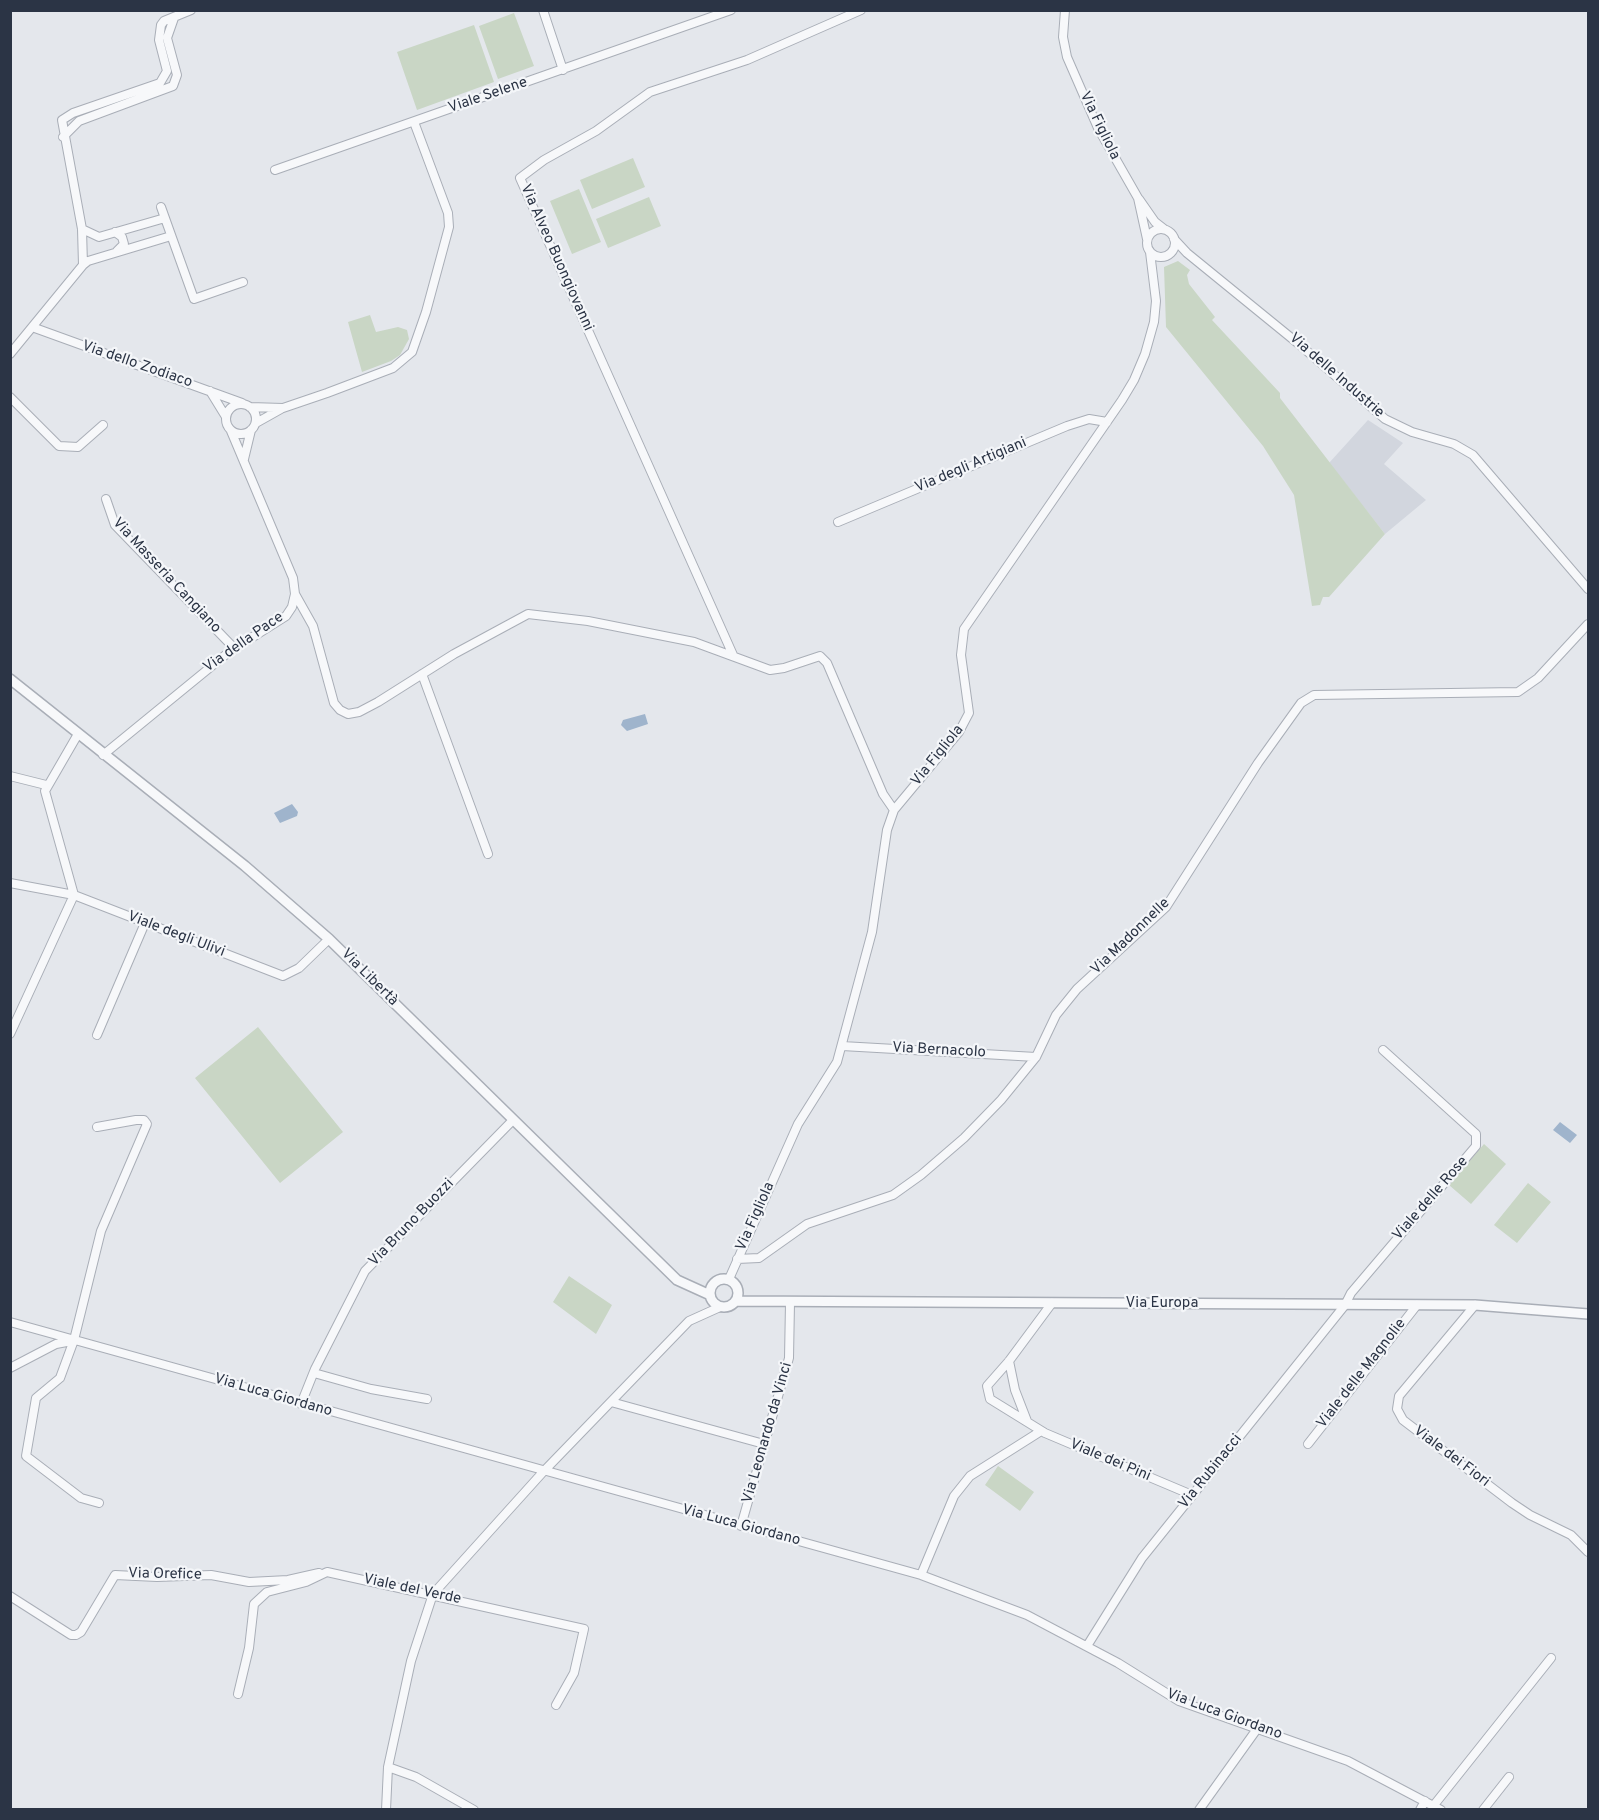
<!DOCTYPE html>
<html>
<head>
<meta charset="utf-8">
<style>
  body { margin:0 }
  #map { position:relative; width:1599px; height:1820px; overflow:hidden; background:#e4e7ec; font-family:Overpass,sans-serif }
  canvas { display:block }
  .frame { position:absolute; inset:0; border:12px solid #2b3445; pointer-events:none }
</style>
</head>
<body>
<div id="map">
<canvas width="1599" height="1820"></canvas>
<div class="frame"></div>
</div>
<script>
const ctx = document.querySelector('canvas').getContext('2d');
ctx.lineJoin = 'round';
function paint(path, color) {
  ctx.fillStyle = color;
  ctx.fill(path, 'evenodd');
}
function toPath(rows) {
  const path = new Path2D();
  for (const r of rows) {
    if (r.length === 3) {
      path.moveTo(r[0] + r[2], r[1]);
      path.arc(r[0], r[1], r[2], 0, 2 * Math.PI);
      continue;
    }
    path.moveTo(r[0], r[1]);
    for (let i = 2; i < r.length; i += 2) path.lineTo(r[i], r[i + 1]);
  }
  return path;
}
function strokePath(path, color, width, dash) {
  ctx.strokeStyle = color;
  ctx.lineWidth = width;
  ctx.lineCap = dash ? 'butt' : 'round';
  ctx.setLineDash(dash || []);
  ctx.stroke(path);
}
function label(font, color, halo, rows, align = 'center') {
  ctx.font = font + ' Overpass,sans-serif';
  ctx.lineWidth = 4.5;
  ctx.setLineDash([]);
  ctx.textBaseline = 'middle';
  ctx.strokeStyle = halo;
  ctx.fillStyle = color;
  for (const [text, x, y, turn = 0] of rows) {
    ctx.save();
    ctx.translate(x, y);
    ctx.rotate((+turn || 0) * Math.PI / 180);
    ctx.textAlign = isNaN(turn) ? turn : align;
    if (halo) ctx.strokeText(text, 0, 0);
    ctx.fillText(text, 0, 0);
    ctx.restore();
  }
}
paint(toPath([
  [1368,420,1403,443,1384,464,1426,500,1385,534,1329,463]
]), '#d2d6de');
paint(toPath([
  [514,13,534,66,498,79,479,26],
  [474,25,494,82,417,110,397,52],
  [633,158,645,187,592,209,580,180],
  [579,189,601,242,572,254,550,201],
  [649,197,661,226,608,248,596,219],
  [1178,261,1190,270,1187,275,1189,284,1215,317,1212,320,1280,393,1280,398,1385,534,1329,597,1323,597,1320,605,1312,606,1294,495,1263,446,1166,327,1164,267],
  [370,315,376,332,398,327,407,330,409,339,400,355,391,361,362,372,348,322],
  [258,1027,343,1132,280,1183,195,1078],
  [1484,1144,1506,1164,1471,1204,1449,1185],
  [1528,1183,1551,1202,1517,1243,1494,1225],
  [569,1276,612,1305,596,1334,553,1302],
  [998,1466,1034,1492,1020,1511,985,1485]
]), '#c9d6c5');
paint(toPath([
  [645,714,648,724,627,731,621,725,623,720],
  [292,804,298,812,297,816,280,823,274,813],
  [1560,1122,1577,1135,1570,1143,1553,1130]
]), '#9fb4cc');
const minor = toPath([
  [543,10,563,70],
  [1065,10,1063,37,1067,57,1098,128,1138,198,1147,239],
  [63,137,79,121,173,86,177,75,167,38,174,18],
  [275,170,731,10],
  [1139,199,1155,222,1164,229],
  [161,207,194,299,243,282],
  [82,229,99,237,165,218],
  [1161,243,14],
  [115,232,122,237,124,244,117,251],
  [1174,239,1187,253,1300,345,1385,419,1412,432,1454,444,1473,455,1588,589],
  [83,265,88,261,171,236],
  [32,327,242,403],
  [10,354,83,265,82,229,62,120,73,113,160,83,167,71,159,40,161,25,164,21,191,10],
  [210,391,226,417],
  [10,397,59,446,78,447,103,425],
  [241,419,15],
  [250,407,283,408,327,393,393,368,412,352,426,312,449,227,448,213,414,122],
  [256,423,281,409],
  [244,459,251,430],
  [106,499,115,525,234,648],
  [838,522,1067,426,1089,419,1107,422],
  [295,594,313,626,334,703,340,710,348,714,359,712,378,702,454,654,528,614,588,621,694,642,770,670,784,668,820,656,827,663,883,794,894,810],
  [733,655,520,178,544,160,596,131,650,92,747,60,861,10],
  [422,674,488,854],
  [103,755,229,652,286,616,292,607,295,594,293,578,231,431],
  [10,776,46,785],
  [10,883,74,895,283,976,299,968,329,939],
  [10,1034,74,895,45,791,78,734],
  [97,1035,145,923],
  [842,1046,1036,1057],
  [97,1127,136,1120,144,1120,147,1124,101,1231,74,1340,60,1378,36,1398,26,1456,81,1498,99,1503],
  [737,1259,759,1258,807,1224,893,1195,921,1175,964,1138,1001,1100,1036,1057,1056,1015,1077,989,1166,907,1258,763,1301,703,1314,695,1518,692,1538,678,1588,624],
  [729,1279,798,1124,837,1062,872,932,887,830,894,810,959,732,969,713,961,655,964,629,1122,400,1134,380,1145,354,1154,322,1156,301,1150,252],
  [1052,1303,1009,1361,987,1386,990,1399,1045,1433,1192,1495],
  [1475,1305,1399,1396,1397,1409,1403,1420,1512,1503,1530,1515,1571,1535,1588,1552],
  [10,1322,921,1575,1027,1615,1118,1663,1179,1701,1348,1761,1441,1810],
  [1009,1361,1015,1390,1027,1421],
  [10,1368,56,1344,72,1341],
  [314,1373,371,1389,427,1399],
  [611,1402,764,1444],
  [301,1404,315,1369,365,1271,512,1121],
  [1308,1444,1417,1305],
  [741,1526,789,1358,790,1303],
  [921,1575,954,1496,970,1476,1041,1431],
  [10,1596,71,1635,76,1635,81,1632,115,1575,157,1577,211,1575,249,1582,288,1580,319,1573],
  [1087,1646,1142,1558,1345,1305,1351,1293,1476,1146,1476,1134,1383,1050],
  [238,1694,249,1648,254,1604,267,1592,306,1582,327,1572,584,1629,574,1673,556,1705],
  [388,1767,416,1777,474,1810],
  [1434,1805,1551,1658],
  [386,1810,388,1767,411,1661,433,1594,543,1472,689,1321,720,1307],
  [1199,1810,1257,1729],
  [1420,1810,1425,1801],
  [1483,1810,1509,1777]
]);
const tertiary = toPath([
  [10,679,245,866,329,939,677,1280,710,1295],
  [724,1293,14],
  [736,1301,1475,1305,1588,1314]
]);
strokePath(minor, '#a9aeb7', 10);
strokePath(tertiary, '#a9aeb7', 12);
strokePath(minor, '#f7f8fa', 8);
strokePath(tertiary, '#f7f8fa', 9);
label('15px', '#2b3445', '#f4f6f9', [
  ["Viale Selene",488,96,-19],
  ["Via Figliola",1099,126,64],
  ["Via Alveo Buongiovanni",556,258,66],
  ["Via dello Zodiaco",137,365,19],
  ["Via delle Industrie",1336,376,41],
  ["Via degli Artigiani",971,466,-23],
  ["Via Masseria Cangiano",166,576,47],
  ["Via della Pace",244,643,-35],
  ["Via Figliola",938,756,-51],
  ["Viale degli Ulivi",176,935,21],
  ["Via Madonnelle",1131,937,-44],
  ["Via Libertà",369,978,45],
  ["Via Bernacolo",939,1051,3],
  ["Viale delle Rose",1431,1199,-49],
  ["Via Figliola",756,1217,-66],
  ["Via Bruno Buozzi",412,1223,-46],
  ["Via Europa",1162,1304],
  ["Viale delle Magnolie",1362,1374,-52],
  ["Via Luca Giordano",273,1396,16],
  ["Via Leonardo da Vinci",768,1433,-74],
  ["Viale dei Fiori",1451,1457,37],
  ["Viale dei Pini",1110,1461,23],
  ["Via Rubinacci",1211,1472,-51],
  ["Via Luca Giordano",741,1526,15],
  ["Via Orefice",165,1575,1],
  ["Viale del Verde",412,1590,12],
  ["Via Luca Giordano",1224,1715,20]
]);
</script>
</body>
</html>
